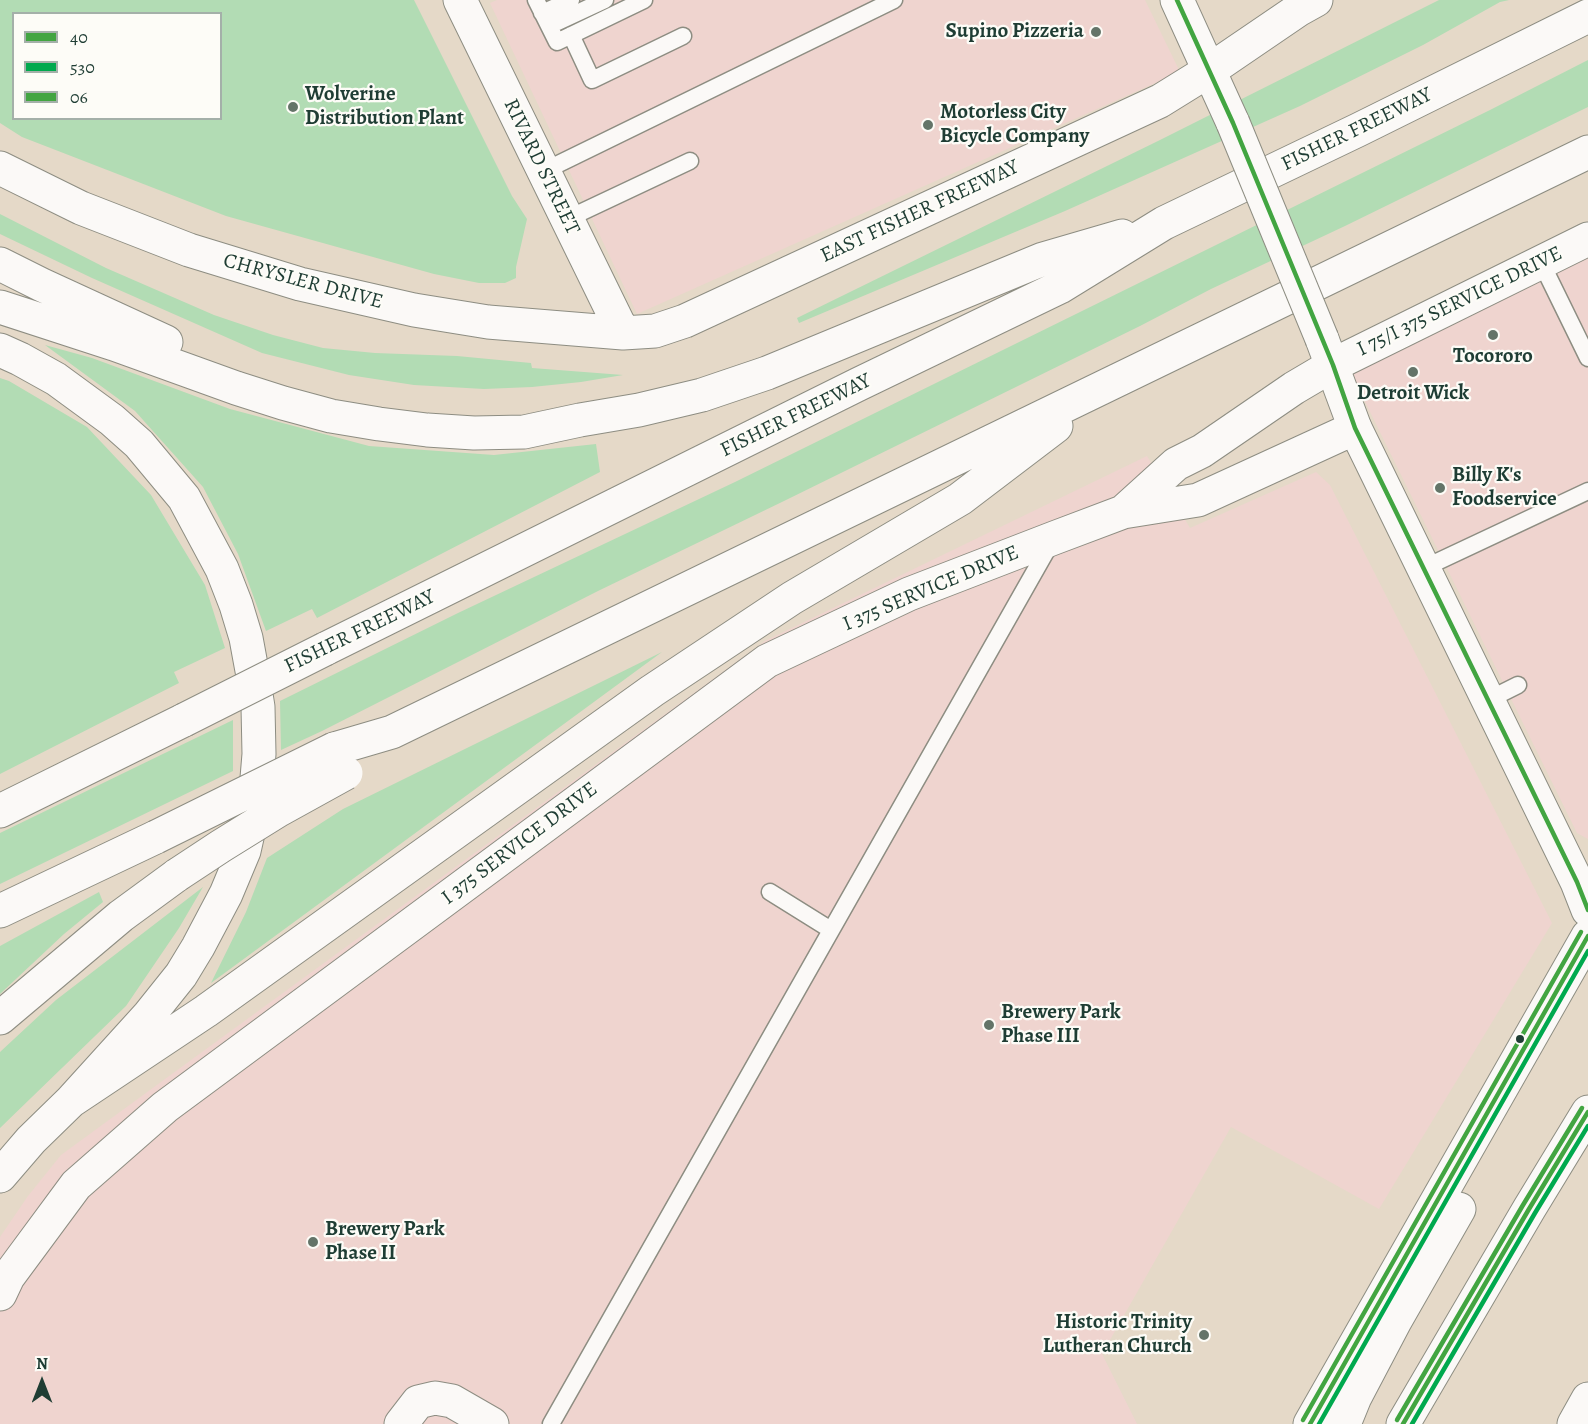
<!DOCTYPE html>
<html>
<head>
<meta charset="utf-8">
<style>
  body { margin:0 }
  #map { position:relative; width:1588px; height:1424px; overflow:hidden; background:#e5d9c8; font-family:Alegreya,serif }
  canvas { display:block }
  .legend { position:absolute; left:12px; top:12px; width:210px; height:108px; box-sizing:border-box; background:#fdfcf7; border:2px solid #a4b0a9; margin:0; padding:8px 10px; list-style:none; font-size:18px; color:#1f3d34 }
  .legend li { display:flex; align-items:center; gap:12px; height:30px }
  .legend b { width:30px; border:2px solid #a4b0a9 }
  .north { position:absolute; left:12px; top:1352px; width:60px; height:60px; -webkit-text-stroke:4px #fdfcf7; paint-order:stroke; rotate:0deg; font-size:16px; font-weight:700; line-height:24px; text-align:center; color:#1f3d34 }
  .north::after { content:''; display:block; margin:auto; width:21px; height:27px; background:#1f3d34; clip-path:polygon(50% 0,100% 100%,50% 72%,0 100%) }
</style>
</head>
<body>
<div id="map">
<canvas width="1588" height="1424"></canvas>
<ul class="legend">
<li><b style="height:8px;background:#42a541"></b>40</li>
<li><b style="height:8px;background:#00a94e"></b>530</li>
<li><b style="height:8px;background:#42a541"></b>06</li>
</ul>
<div class="north">N</div>
</div>
<script>
const ctx = document.querySelector('canvas').getContext('2d');
ctx.lineJoin = 'round';
function paint(path, color) {
  ctx.fillStyle = color;
  ctx.fill(path, 'evenodd');
}
function toPath(rows) {
  const path = new Path2D();
  for (const r of rows) {
    path.moveTo(r[0], r[1]);
    for (let i = 2; i < r.length; i += 2) path.lineTo(r[i], r[i + 1]);
  }
  return path;
}
function strokePath(path, color, width, dash) {
  ctx.strokeStyle = color;
  ctx.lineWidth = width;
  ctx.lineCap = dash ? 'butt' : 'round';
  ctx.setLineDash(dash || []);
  ctx.stroke(path);
}
function label(font, color, halo, rows, align = 'center') {
  ctx.font = font + ' Alegreya,serif';
  ctx.lineWidth = 4.5;
  ctx.setLineDash([]);
  ctx.textBaseline = 'middle';
  ctx.strokeStyle = halo;
  ctx.fillStyle = color;
  for (const [text, x, y, turn = 0] of rows) {
    ctx.save();
    ctx.translate(x, y);
    ctx.rotate((+turn || 0) * Math.PI / 180);
    ctx.textAlign = isNaN(turn) ? turn : align;
    if (halo) ctx.strokeText(text, 0, 0);
    ctx.fillText(text, 0, 0);
    ctx.restore();
  }
}
paint(toPath([
  [497,0,1145,0,1180,72,637,314,490,3],
  [1588,256,1588,839,1577,833,1350,371],
  [1147,456,1190,528,1316,472,1330,485,1552,923,1379,1209,1231,1127,1102,1354,1137,1424,0,1424,0,1237,28,1196,61,1155,765,641]
]), '#efd4cf');
paint(toPath([
  [0,0,414,0,512,196,527,219,516,267,516,278,505,283,479,283,434,274,226,216,22,137,0,123],
  [14,14,220,14,220,118,14,118],
  [1439,0,1509,0,1500,2,1423,45,1300,106,1065,211,799,323,797,318,1160,140],
  [1588,60,1588,107,1345,226,1211,289,1140,326,784,501,598,591,322,731,281,750,280,701,458,613,735,482,1490,110],
  [0,214,106,268,214,315,273,335,323,348,375,353,457,356,531,363,532,368,623,375,581,382,532,387,484,389,414,385,349,375,262,353,92,278,0,234],
  [45,345,92,358,230,409,369,446,494,455,596,444,600,472,317,618,312,609,266,631,238,554,203,487,135,411],
  [0,378,9,381,87,427,151,495,205,585,225,648,174,672,179,683,0,774],
  [662,652,211,983,246,912,267,858,343,809],
  [233,720,233,771,0,884,0,833],
  [203,887,179,928,126,1006,0,1128,0,1052,56,1000],
  [99,892,103,902,64,934,0,994,0,946]
]), '#b2dcb4');
const service = toPath([
  [536,0,557,42,644,0],
  [542,13,571,0],
  [549,26,605,0],
  [571,35,592,80,683,36],
  [544,171,894,0],
  [567,219,690,161],
  [1541,262,1588,358],
  [1424,568,1588,491],
  [1488,700,1518,685],
  [770,892,831,930],
  [551,1424,1052,541]
]);
const minor = toPath([
  [460,0,623,333],
  [0,168,81,208,189,250,300,284,414,310,488,322,623,333,655,331,685,321,1160,101,1210,70,1298,10,1316,0],
  [1355,428,1198,500,1123,512,1176,464,1202,451,1294,388,1333,365,1588,239],
  [0,1294,8,1277,76,1185,165,1107,767,661,909,594,1054,538,1123,512],
  [401,1424,418,1402,435,1398,452,1401,492,1424],
  [1574,1424,1588,1399]
]);
const tertiary = toPath([
  [1177,0,1233,123],
  [1322,339,1355,428,1577,882,1588,910]
]);
const primary = toPath([
  [1310,1424,1588,936],
  [1344,1424,1355,1397,1395,1321,1459,1209],
  [1403,1424,1529,1209,1588,1112]
]);
const motorway = toPath([
  [0,264,42,285,166,342],
  [0,307,114,344,236,388,283,403,331,416,379,424,427,430,474,433,524,432,580,420,639,410,702,395,767,373,1043,259,1122,236],
  [0,350,20,359,56,379,112,420,139,444,184,498,222,569,236,605,246,638,253,676,258,707,259,754,255,802,244,851,226,894,198,947,181,975,149,1015,71,1101,31,1140,0,1176],
  [325,649,859,384,1060,287,1164,223,1358,130,1588,16],
  [334,749,392,732,1588,152],
  [0,811,184,720],
  [0,911,156,837],
  [0,1018,121,916,177,875],
  [71,1101,206,1011,652,691,792,598,960,499,1056,426]
]);
strokePath(service, '#8d8d82', 19);
strokePath(minor, '#8d8d82', 35);
strokePath(tertiary, '#8d8d82', 35);
strokePath(primary, '#8d8d82', 35);
strokePath(motorway, '#8d8d82', 35);
strokePath(service, '#fbf9f7', 16);
strokePath(minor, '#fbf9f7', 33);
strokePath(tertiary, '#fbf9f7', 33);
strokePath(primary, '#fbf9f7', 33);
strokePath(motorway, '#fbf9f7', 33);
const tertiaryBridge = toPath([
  [1233,123,1322,339]
]);
const motorwayBridge = toPath([
  [184,720,325,649],
  [156,837,334,749],
  [177,875,221,846,279,810,346,773]
]);
strokePath(tertiaryBridge, '#8d8d82', 35, []);
strokePath(motorwayBridge, '#8d8d82', 35, []);
strokePath(tertiaryBridge, '#fbf9f7', 33);
strokePath(motorwayBridge, '#fbf9f7', 33);
strokePath(toPath([
  [1177,0,1233,123,1333,365,1355,428,1577,882,1588,910],
  [1310,1424,1588,936],
  [1403,1424,1529,1209,1588,1112]
]), '#42a541', 4.5);
strokePath(toPath([
  [1319,1424,1588,951],
  [1412,1424,1535,1213,1588,1126]
]), '#00a94e', 4.5);
strokePath(toPath([
  [1303,1420,1581,932],
  [1397,1420,1523,1205,1582,1108]
]), '#42a541', 4.5);
for (const [x, y, r, color] of [
  [1096,32,6,"#647468"],
  [293,107,6,"#647468"],
  [928,125,6,"#647468"],
  [1493,335,6,"#647468"],
  [1413,372,6,"#647468"],
  [1440,488,6,"#647468"],
  [989,1025,6,"#647468"],
  [1520,1039,5,"#1f3d34"],
  [313,1242,6,"#647468"],
  [1204,1335,6,"#647468"]
]) {
  const dot = new Path2D();
  dot.arc(x, y, r, 0, 2 * Math.PI);
  ctx.fillStyle = color;
  ctx.fill(dot);
  strokePath(dot, '#fdfcf7', 2);
}
label('bold 21px', '#1f3d34', '#fdfcf7', [
  ["Supino Pizzeria",1084,32,"right"],
  ["Wolverine",305,95],
  ["Distribution Plant",305,119],
  ["Motorless City",940,113],
  ["Bicycle Company",940,137],
  ["Tocororo",1493,357,"center"],
  ["Detroit Wick",1413,394,"center"],
  ["Billy K's",1452,476],
  ["Foodservice",1452,500],
  ["Brewery Park",1001,1013],
  ["Phase III",1001,1037],
  ["Brewery Park",325,1230],
  ["Phase II",325,1254],
  ["Historic Trinity",1192,1323,"right"],
  ["Lutheran Church",1192,1347,"right"]
], 'left');
label('21px', '#1f3d34', '#fdfcf7', [
  ["FISHER FREEWAY",1357,130,-26],
  ["RIVARD STREET",541,167,64],
  ["EAST FISHER FREEWAY",920,212,-25],
  ["CHRYSLER DRIVE",303,282,15],
  ["I 75/I 375 SERVICE DRIVE",1460,302,-26],
  ["FISHER FREEWAY",796,416,-26],
  ["I 375 SERVICE DRIVE",931,589,-23],
  ["FISHER FREEWAY",360,632,-26],
  ["I 375 SERVICE DRIVE",520,844,-37]
]);
</script>
</body>
</html>
